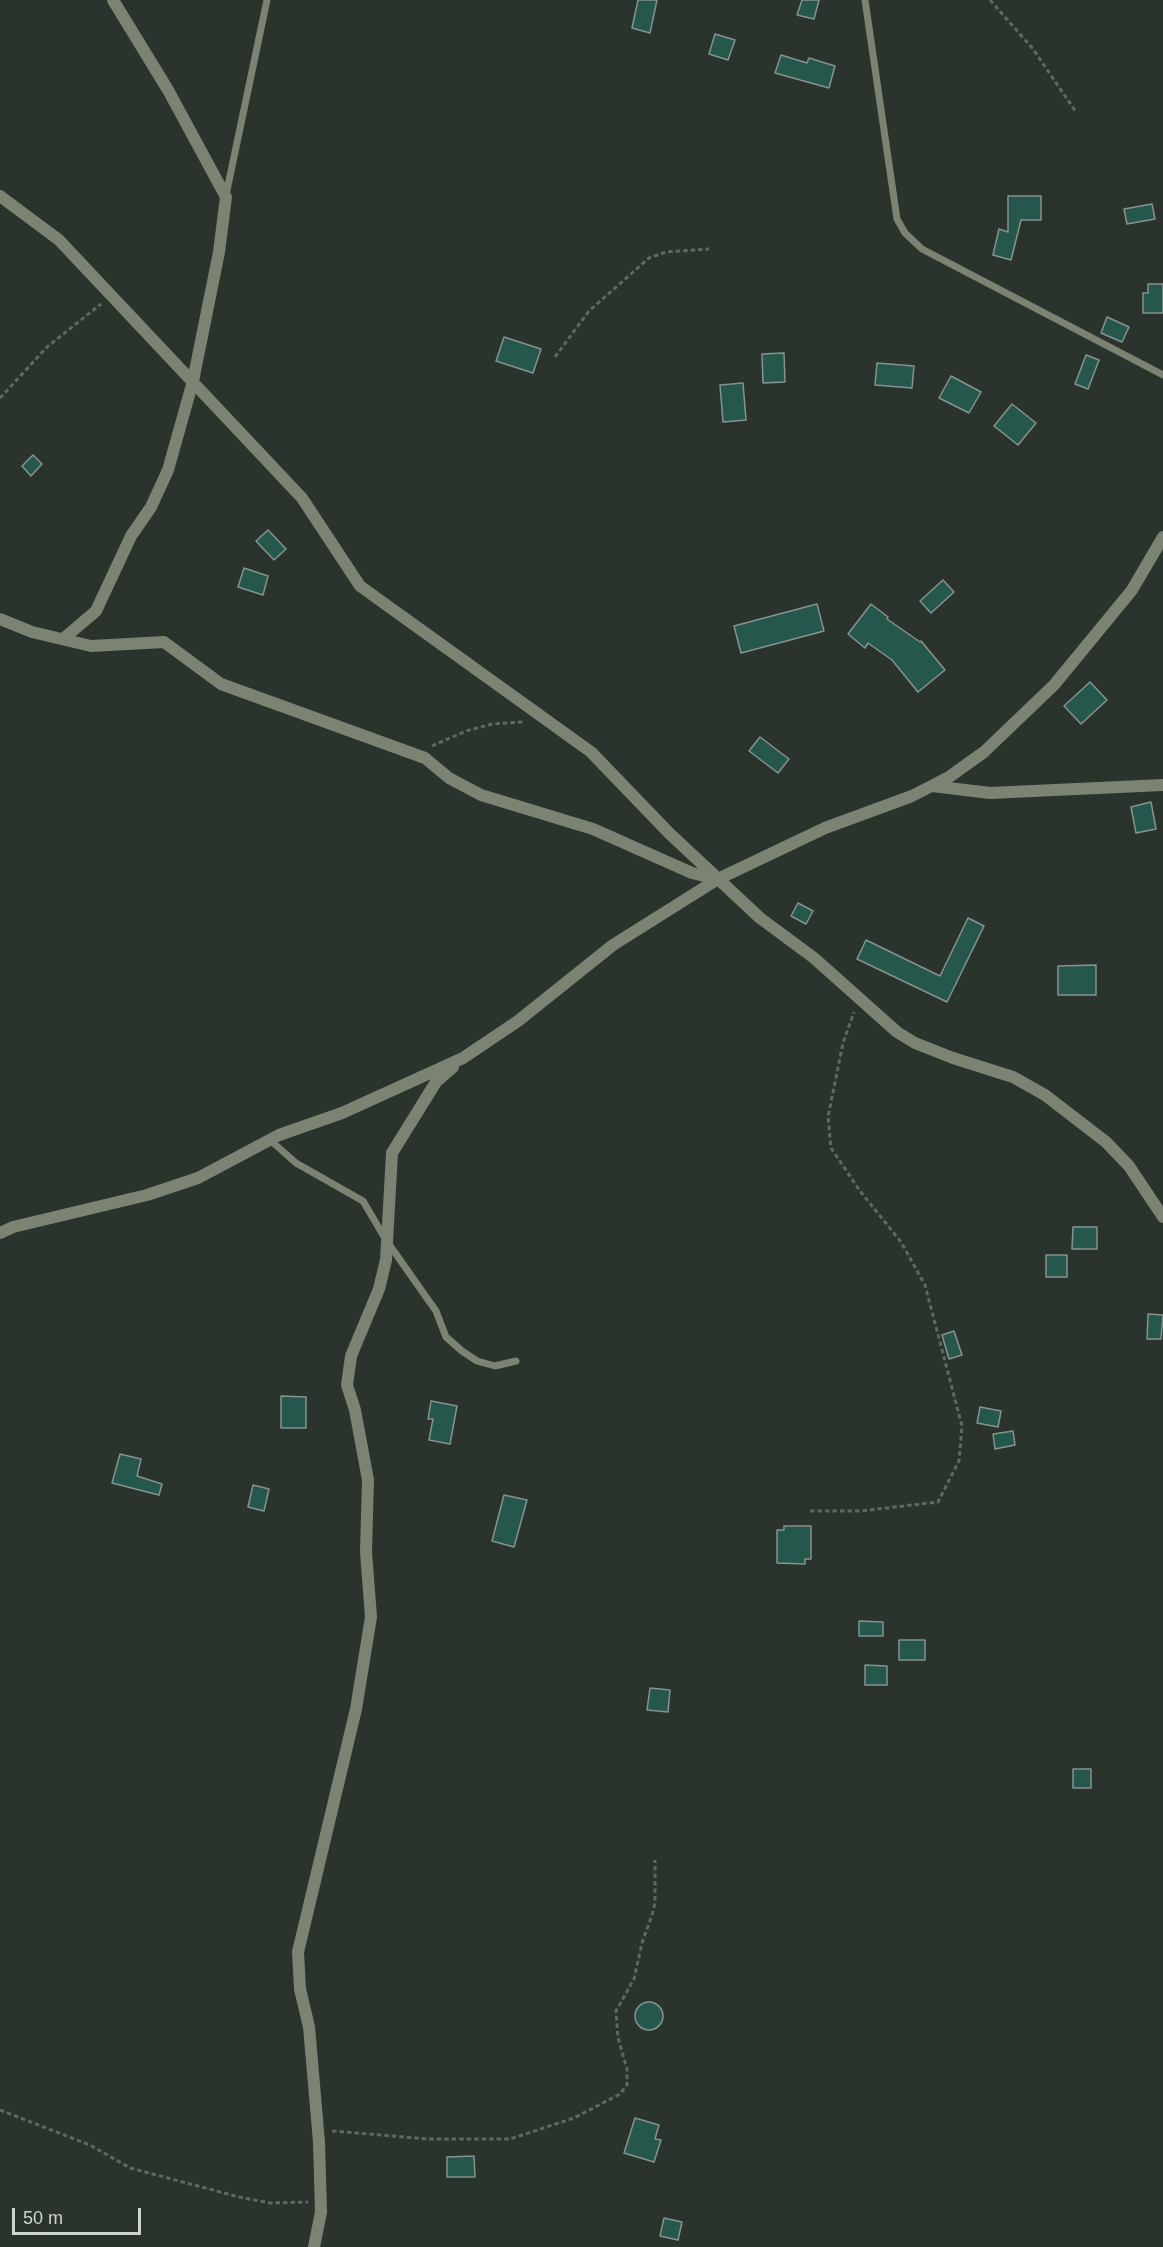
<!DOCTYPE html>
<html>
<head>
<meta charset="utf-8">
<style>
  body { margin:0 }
  #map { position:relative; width:1163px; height:2247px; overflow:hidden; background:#2b332d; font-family:Helvetica,sans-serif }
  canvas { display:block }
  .scale { position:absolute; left:12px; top:2208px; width:129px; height:27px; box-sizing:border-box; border:3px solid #d1d5d1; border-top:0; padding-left:8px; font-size:18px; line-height:21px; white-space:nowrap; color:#d1d5d1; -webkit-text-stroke:4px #2b332d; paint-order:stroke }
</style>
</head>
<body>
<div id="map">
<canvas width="1163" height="2247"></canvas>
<div class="scale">50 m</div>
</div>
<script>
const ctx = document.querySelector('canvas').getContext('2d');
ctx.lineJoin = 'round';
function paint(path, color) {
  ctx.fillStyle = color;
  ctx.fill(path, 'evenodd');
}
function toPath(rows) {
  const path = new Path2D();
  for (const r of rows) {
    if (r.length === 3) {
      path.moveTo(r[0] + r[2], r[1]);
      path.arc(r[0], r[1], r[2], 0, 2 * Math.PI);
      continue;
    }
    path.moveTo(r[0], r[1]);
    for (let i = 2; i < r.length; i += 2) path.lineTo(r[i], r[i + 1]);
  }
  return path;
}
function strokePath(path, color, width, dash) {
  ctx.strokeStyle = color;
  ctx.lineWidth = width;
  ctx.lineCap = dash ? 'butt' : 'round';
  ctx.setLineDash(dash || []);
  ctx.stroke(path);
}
const building = toPath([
  [638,0,657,0,650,33,632,28,638,0],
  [802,0,819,0,814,19,797,15,802,0],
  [715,34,735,40,728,60,709,54,715,34],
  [781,55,807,63,809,58,835,66,829,88,775,73,781,55],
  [1008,196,1041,196,1041,220,1021,220,1011,260,993,255,999,229,1008,232,1008,196],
  [1152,204,1155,219,1127,224,1124,209,1152,204],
  [1148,284,1163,284,1163,313,1143,313,1143,293,1148,293,1148,284],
  [1107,317,1129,327,1122,342,1101,333,1107,317],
  [504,337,541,349,533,373,496,361,504,337],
  [784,353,785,382,763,383,762,354,784,353],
  [1086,355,1099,360,1088,389,1075,384,1086,355],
  [877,363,914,366,912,388,875,385,877,363],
  [951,376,981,392,969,413,939,398,951,376],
  [743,383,746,420,723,422,720,385,743,383],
  [1012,404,1036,423,1018,445,994,426,1012,404],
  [33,455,42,464,31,476,22,466,33,455],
  [268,530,286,549,274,560,256,541,268,530],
  [244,568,268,576,263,595,238,587,244,568],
  [943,580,954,592,931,613,920,601,943,580],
  [817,604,824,631,741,653,734,626,817,604],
  [871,604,888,617,887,619,920,642,921,641,945,670,918,692,892,660,868,643,865,648,848,634,871,604],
  [1090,682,1107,700,1081,724,1064,706,1090,682],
  [760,737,789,759,778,773,749,751,760,737],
  [1151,802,1156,829,1136,833,1131,807,1151,802],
  [798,903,813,911,806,924,791,916,798,903],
  [968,918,984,926,947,1002,857,959,866,940,940,976,968,918],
  [1096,965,1096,995,1058,995,1058,966,1096,965],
  [1073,1227,1097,1227,1097,1249,1072,1249,1073,1227],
  [1046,1255,1067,1255,1067,1277,1046,1277,1046,1255],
  [1148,1314,1163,1315,1161,1339,1147,1339,1148,1314],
  [954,1331,962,1355,949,1359,942,1335,954,1331],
  [281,1396,306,1397,306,1428,281,1428,281,1396],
  [431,1401,457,1406,450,1444,429,1440,433,1419,428,1419,431,1401],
  [980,1407,1001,1411,998,1427,977,1423,980,1407],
  [1013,1431,1015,1445,995,1449,993,1434,1013,1431],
  [120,1454,141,1459,137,1476,162,1484,159,1495,112,1483,120,1454],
  [253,1485,269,1489,264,1511,248,1507,253,1485],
  [504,1495,527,1500,514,1547,492,1541,504,1495],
  [784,1526,811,1526,811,1559,805,1559,805,1564,777,1563,777,1530,784,1530,784,1526],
  [859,1621,883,1622,883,1636,859,1636,859,1621],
  [899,1640,925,1640,925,1660,899,1660,899,1640],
  [865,1665,887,1666,887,1685,865,1685,865,1665],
  [650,1688,670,1690,668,1712,647,1710,650,1688],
  [1073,1769,1091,1769,1091,1788,1073,1788,1073,1769],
  [649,2016,14],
  [635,2118,659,2125,655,2139,661,2140,654,2162,624,2153,635,2118],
  [474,2156,475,2177,447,2177,447,2157,474,2156],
  [664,2218,682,2222,678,2240,660,2236,664,2218]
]);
paint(building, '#26574c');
strokePath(building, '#879390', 1.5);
strokePath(toPath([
  [990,0,1033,49,1076,112],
  [555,357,589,311,649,258,666,252,709,249],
  [0,398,47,347,101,304],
  [432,746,466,731,492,724,523,722],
  [810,1511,861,1511,938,1502,959,1461,962,1426,925,1285,901,1242,860,1191,831,1148,828,1117,843,1043,854,1012],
  [0,2110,90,2145,130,2168,239,2197,270,2203,308,2202],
  [332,2131,429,2139,510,2139,574,2118,620,2094,627,2085,627,2069,618,2038,616,2011,634,1979,642,1943,652,1915,655,1903,655,1860]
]), '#616762', 3, [4.5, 3]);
strokePath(toPath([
  [865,0,897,219,905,233,922,249,1163,375],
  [226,195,267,0],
  [270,1140,296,1163,363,1201,386,1240,436,1311,446,1337,462,1351,477,1361,495,1366,516,1361]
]), '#7d8373', 7);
strokePath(toPath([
  [0,196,59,240,302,498,360,586,591,752,669,833,760,918,814,958,897,1032,915,1043,953,1058,1013,1077,1045,1095,1106,1142,1129,1166,1163,1217],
  [0,619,32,632,91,646,164,642,221,684,425,758,449,778,481,795,593,829,692,873,717,879],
  [63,639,96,611,131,536,151,507,168,470,193,381,219,252,226,197,168,90,113,0],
  [932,786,990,793,1163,785],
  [0,1233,13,1227,147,1195,198,1178,279,1135,342,1113,463,1058,518,1021,613,945,718,879,825,828,912,796,949,777,984,752,1054,685,1132,590,1163,537],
  [314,2247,321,2212,319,2142,309,2027,300,1989,298,1952,356,1709,371,1617,366,1552,368,1480,355,1410,347,1385,351,1356,379,1289,386,1260,392,1153,436,1082,453,1067]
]), '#7d8373', 12);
</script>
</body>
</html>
